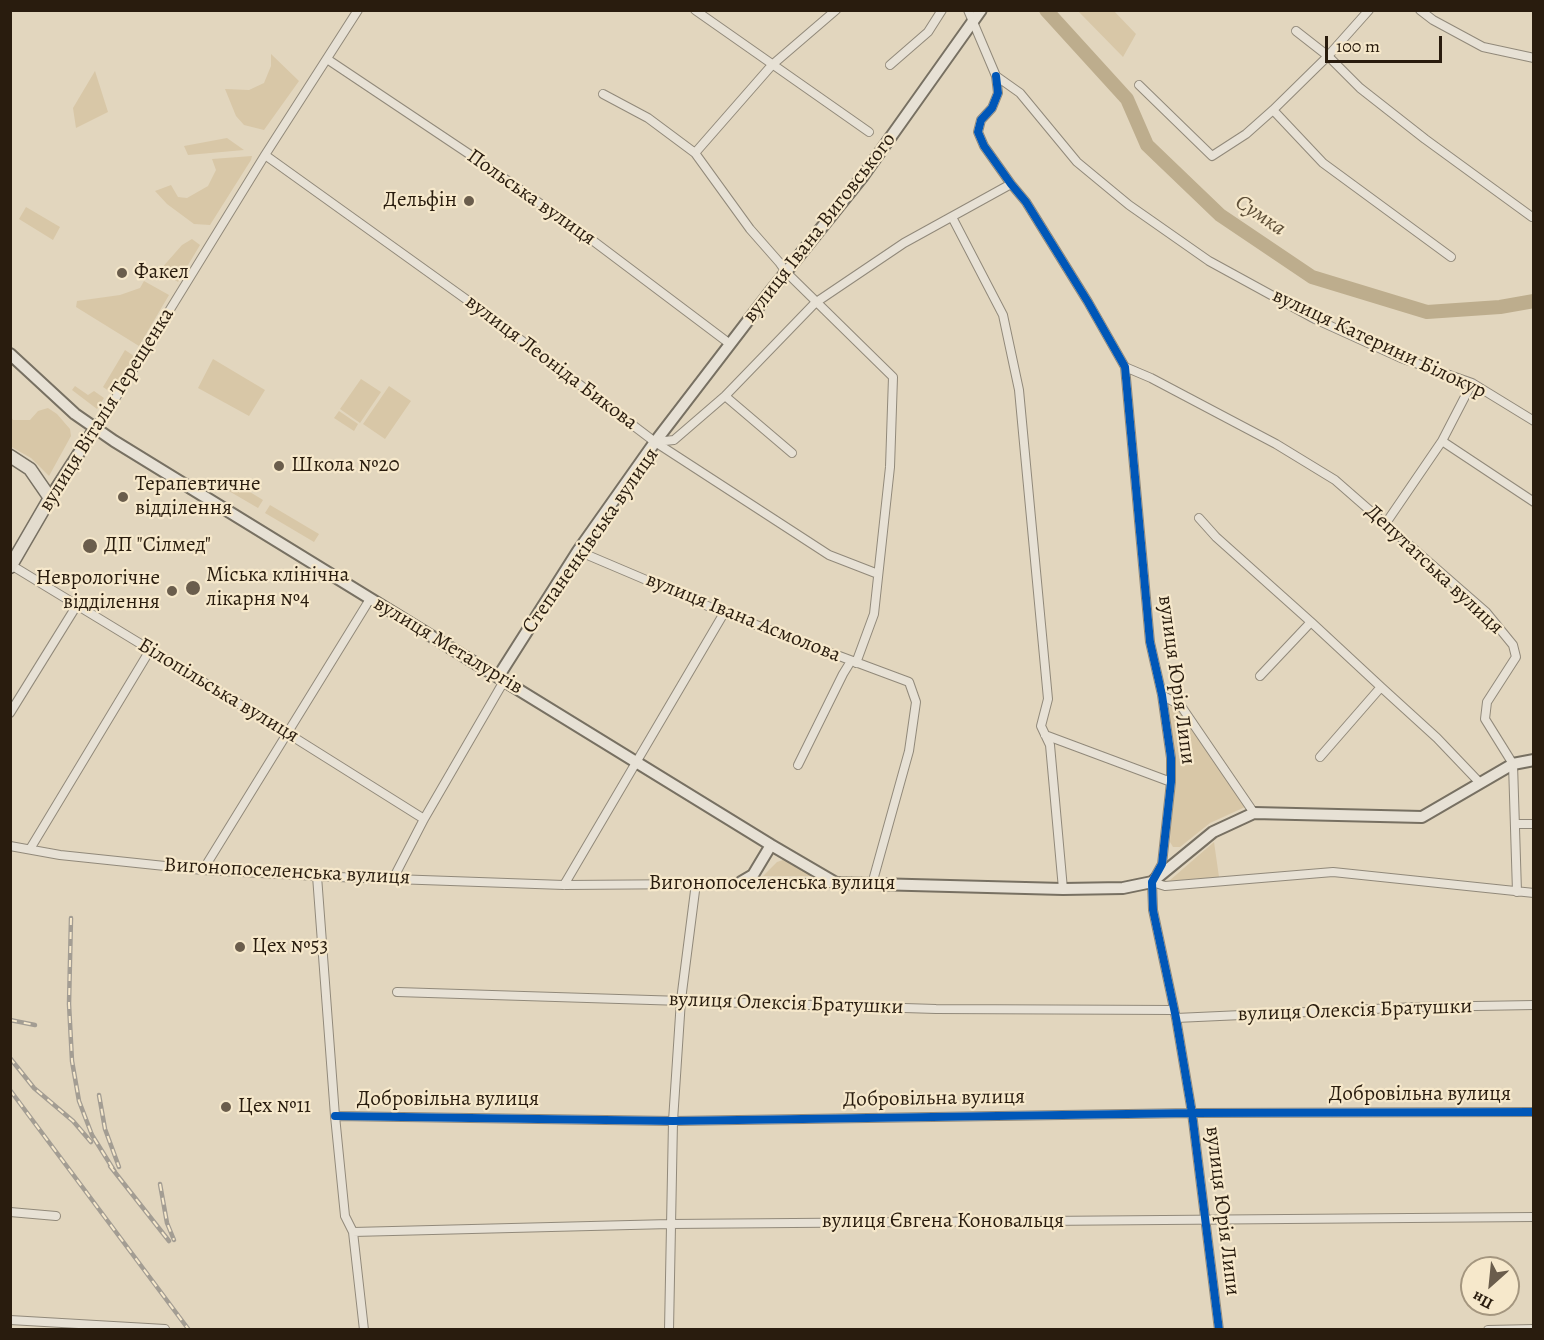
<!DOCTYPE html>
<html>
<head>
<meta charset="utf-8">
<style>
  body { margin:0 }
  #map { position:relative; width:1544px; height:1340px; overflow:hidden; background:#e2d6be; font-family:Alegreya,serif }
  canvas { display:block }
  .frame { position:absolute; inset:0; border:12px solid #291c0e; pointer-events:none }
  .north { position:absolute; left:1460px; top:1256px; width:60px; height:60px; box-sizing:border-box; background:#f6e8cb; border:2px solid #a4967f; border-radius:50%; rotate:207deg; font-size:16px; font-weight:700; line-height:24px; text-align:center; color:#291c0e }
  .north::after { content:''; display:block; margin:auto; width:21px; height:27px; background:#6a5d4c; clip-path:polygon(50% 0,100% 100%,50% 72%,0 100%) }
  .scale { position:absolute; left:1325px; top:36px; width:117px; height:27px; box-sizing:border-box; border:3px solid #291c0e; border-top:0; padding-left:8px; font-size:18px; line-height:21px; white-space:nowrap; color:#291c0e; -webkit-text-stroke:4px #f6e8cb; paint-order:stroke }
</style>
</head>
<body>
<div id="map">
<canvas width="1544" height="1340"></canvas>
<div class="frame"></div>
<div class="north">Пн</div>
<div class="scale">100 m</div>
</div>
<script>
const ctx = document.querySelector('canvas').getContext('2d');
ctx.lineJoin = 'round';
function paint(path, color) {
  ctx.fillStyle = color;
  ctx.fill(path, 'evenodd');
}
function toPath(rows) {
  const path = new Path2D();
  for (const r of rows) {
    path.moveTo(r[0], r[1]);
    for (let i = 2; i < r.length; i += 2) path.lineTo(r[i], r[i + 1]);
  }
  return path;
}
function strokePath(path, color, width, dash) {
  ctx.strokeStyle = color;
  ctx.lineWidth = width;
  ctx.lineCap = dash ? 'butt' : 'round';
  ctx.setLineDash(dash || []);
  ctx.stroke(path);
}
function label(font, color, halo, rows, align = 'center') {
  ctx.font = font + ' Alegreya,serif';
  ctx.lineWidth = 4.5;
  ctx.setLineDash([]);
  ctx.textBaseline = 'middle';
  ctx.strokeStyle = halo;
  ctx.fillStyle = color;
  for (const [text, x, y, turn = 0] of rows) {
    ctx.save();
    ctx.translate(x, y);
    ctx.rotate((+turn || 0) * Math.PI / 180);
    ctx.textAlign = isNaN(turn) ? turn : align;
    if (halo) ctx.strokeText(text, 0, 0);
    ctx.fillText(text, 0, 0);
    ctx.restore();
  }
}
paint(toPath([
  [1078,11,1114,11,1136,34,1123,57],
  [271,54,299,81,264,130,244,125,236,116,225,89,249,90,264,83,271,66],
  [95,71,108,112,76,128,73,108],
  [227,138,244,150,188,155,184,146],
  [252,156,251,160,210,225,194,224,167,204,155,191,171,185,178,197,187,198,208,186,216,170,212,159],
  [26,207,60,227,53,240,19,219],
  [192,239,200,245,178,282,160,270,182,245],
  [144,281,169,295,139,346,76,307,77,301,120,295,140,288],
  [125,350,134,356,112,393,103,387],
  [213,359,265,390,249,416,198,388],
  [361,379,381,392,360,423,340,409],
  [75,386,88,395,94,391,104,398,97,409,72,390],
  [389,386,411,401,385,439,363,424],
  [48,408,57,414,70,429,71,436,49,476,31,458,10,446,11,417,13,420,30,420,38,411],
  [339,411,358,424,354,431,334,418],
  [227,478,263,500,258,508,222,487],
  [270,505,319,534,314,542,265,513],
  [1169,706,1178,709,1245,807,1210,823,1180,847,1173,847,1170,842,1176,769],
  [1214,842,1219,877,1169,881],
  [783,860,790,862,811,876,763,876,777,862]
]), '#d8c7a7');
strokePath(toPath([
  [1046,10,1127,99,1147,145,1220,215,1312,277,1427,312,1500,307,1534,301]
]), '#bdad8d', 14);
const minor = toPath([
  [695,10,869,132],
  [968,10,996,76,1020,93,1077,162,1129,205,1209,261,1315,319,1401,358,1472,383,1534,421],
  [1420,10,1433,20,1483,47,1534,58],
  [1296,31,1328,56,1360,88,1425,139,1532,217],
  [327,59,475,158,588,237,730,344],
  [890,65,928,32,942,10],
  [996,76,998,93,992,108,981,120,978,132,984,146,1011,184,1026,202,1088,302,1125,367,1150,642,1162,695,1171,758,1171,782,1162,864,1152,882,1153,910,1176,1018,1192,1113,1219,1330],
  [1139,85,1212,156,1246,134,1273,110,1328,56,1369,10],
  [603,94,648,118,695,153,750,229,779,262,786,272,893,377,890,467,874,614,856,663],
  [1273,110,1323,163,1451,257],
  [695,153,772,65,836,10],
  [265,155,488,315,655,442,829,555,878,574],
  [952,217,1003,315,1019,390,1048,699,1041,726,1050,745,1063,889],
  [1125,367,1151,378,1276,444,1335,480,1486,612,1513,645,1516,657,1487,702,1485,719,1513,764,1517,892],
  [725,396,792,453],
  [95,428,115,399,265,155,358,10],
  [1442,441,1534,502],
  [655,442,674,440,725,396,815,303,904,243,1011,184],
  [1199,518,1216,537,1311,622,1260,676],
  [1386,523,1442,441,1472,383],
  [578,551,724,613,909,682,916,702,909,751,872,884],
  [11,565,287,733,424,819],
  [1311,622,1381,687,1320,757],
  [1381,687,1437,738,1480,783],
  [1162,695,1181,706,1254,813],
  [10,713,77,605],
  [1045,735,1171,782],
  [798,765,843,674,851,661],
  [1516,824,1534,824],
  [10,846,60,855,203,870,337,877,564,885,835,883],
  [30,849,150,650],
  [203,870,370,599],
  [317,876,335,1116,345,1216,353,1232,364,1330],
  [393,879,424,819,504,681],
  [1152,882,1165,886,1333,872,1534,893],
  [564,885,724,613],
  [397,992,936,1009,1174,1010],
  [1176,1018,1417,1007,1534,1005],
  [335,1116,673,1121,1192,1113,1534,1112],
  [10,1212,56,1216],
  [353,1232,670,1224,1534,1217],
  [10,1320,165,1329],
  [669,1330,673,1121,681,1000,696,883],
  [1488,1330,1534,1329]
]);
const secondary = toPath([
  [10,354,75,414,114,441,771,845,836,883,1063,889,1123,888,1152,882,1213,832,1254,813,1422,817,1513,764,1534,760],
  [50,498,95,428],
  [498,677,578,551,655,442,770,292,863,176,981,10],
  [741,882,753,875,771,845]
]);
const primary = toPath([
  [10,456,30,469,50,498,10,567]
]);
strokePath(minor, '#91897a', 10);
strokePath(secondary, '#777062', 14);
strokePath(primary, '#777062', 15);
strokePath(minor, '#e7e1d5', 8);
strokePath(secondary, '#e7e1d5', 10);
strokePath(primary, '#e3dcce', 12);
const rail = toPath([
  [71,918,69,1004,72,1061,79,1101,92,1135,115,1172],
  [10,1020,35,1025],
  [10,1058,34,1088,73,1121,91,1142],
  [10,1090,189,1330],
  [99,1095,105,1129,119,1167],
  [110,1166,169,1241],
  [160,1184,167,1223,174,1240]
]);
strokePath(rail, '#a39d93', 4.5);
strokePath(rail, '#f6e8cb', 2, [7]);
strokePath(toPath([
  [996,76,998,93,992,108,981,120,978,132,984,146,1011,184,1026,202,1088,302,1125,367,1150,642,1162,695,1171,758,1171,782,1162,864,1152,882,1153,910,1176,1018,1192,1113,1219,1330],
  [335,1116,673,1121,1192,1113,1534,1112]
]), '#0057b8', 8);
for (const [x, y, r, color] of [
  [469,201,6,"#6a5d4c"],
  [122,273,6,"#6a5d4c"],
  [279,466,6,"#6a5d4c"],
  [123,497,6,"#6a5d4c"],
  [90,546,8,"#6a5d4c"],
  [193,588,8,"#6a5d4c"],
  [172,591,6,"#6a5d4c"],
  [240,947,6,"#6a5d4c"],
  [226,1107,6,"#6a5d4c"]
]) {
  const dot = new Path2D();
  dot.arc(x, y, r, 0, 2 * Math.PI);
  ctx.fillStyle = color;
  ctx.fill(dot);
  strokePath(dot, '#f6e8cb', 2);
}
label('21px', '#291c0e', '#f6e8cb', [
  ["Польська вулиця",531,198,35],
  ["вулиця Івана Виговського",820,228,-52],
  ["вулиця Катерини Білокур",1379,344,25],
  ["вулиця Леоніда Бикова",551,363,37],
  ["вулиця Віталія Терещенка",107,410,-58],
  ["Степаненківська вулиця",591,541,-55],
  ["Депутатська вулиця",1434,570,43],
  ["вулиця Івана Асмолова",743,618,22],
  ["вулиця Металургів",448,646,31],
  ["вулиця Юрія Липи",1176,680,82],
  ["Білопільська вулиця",218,691,31],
  ["Вигонопоселенська вулиця",287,872,3],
  ["Вигонопоселенська вулиця",772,884],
  ["вулиця Олексія Братушки",786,1004,2],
  ["вулиця Олексія Братушки",1355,1011,-2],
  ["Добровільна вулиця",1420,1095],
  ["Добровільна вулиця",934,1099,-1],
  ["Добровільна вулиця",448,1100],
  ["вулиця Юрія Липи",1222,1211,83],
  ["вулиця Євгена Коновальця",943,1222]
]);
label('21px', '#291c0e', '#f6e8cb', [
  ["Дельфін",457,201,"right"],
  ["Факел",134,273],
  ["Школа №20",291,466],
  ["Терапевтичне",135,485],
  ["відділення",135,509],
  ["ДП \"Сілмед\"",104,546],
  ["Міська клінічна",206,576],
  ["лікарня №4",206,600],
  ["Неврологічне",160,579,"right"],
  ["відділення",160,603,"right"],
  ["Цех №53",252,947],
  ["Цех №11",238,1107]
], 'left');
label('italic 22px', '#5e4f38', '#f6e8cb', [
  ["Сумка",1260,216,34]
]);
</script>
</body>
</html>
